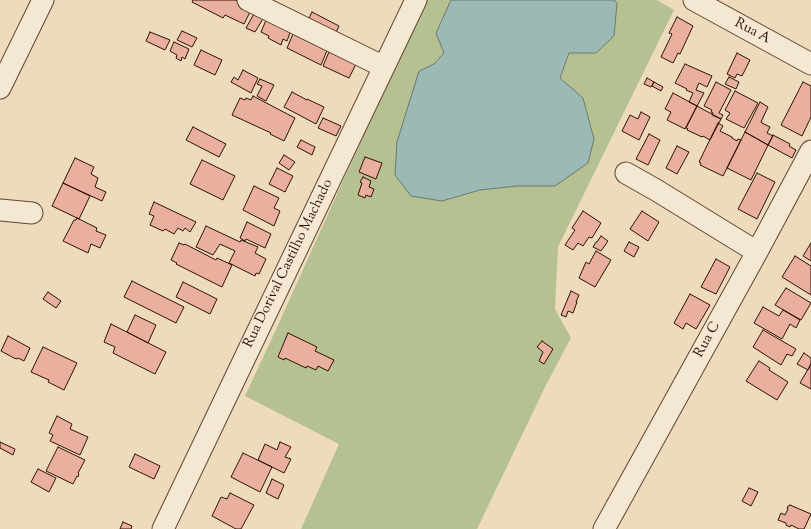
<!DOCTYPE html>
<html>
<head>
<meta charset="utf-8">
<style>
  body { margin:0 }
  canvas { display:block; background:#eedbbc }
</style>
</head>
<body>
<canvas width="811" height="529"></canvas>
<script>
const ctx = document.querySelector('canvas').getContext('2d');
ctx.lineJoin = 'round';
function paint(path, color) {
  ctx.fillStyle = color;
  ctx.fill(path, 'evenodd');
}
function toPath(rows) {
  const path = new Path2D();
  for (const r of rows) {
    path.moveTo(r[0], r[1]);
    for (let i = 2; i < r.length; i += 2) path.lineTo(r[i], r[i + 1]);
  }
  return path;
}
function strokePath(path, color, width, dash) {
  ctx.strokeStyle = color;
  ctx.lineWidth = width;
  ctx.lineCap = dash ? 'butt' : 'round';
  ctx.setLineDash(dash || []);
  ctx.stroke(path);
}
function label(font, color, halo, rows, align = 'center') {
  ctx.font = font + ' "Sorts Mill Goudy",serif';
  ctx.lineWidth = 3;
  ctx.setLineDash([]);
  ctx.textBaseline = 'middle';
  ctx.strokeStyle = halo;
  ctx.fillStyle = color;
  for (const [text, x, y, turn = 0] of rows) {
    ctx.save();
    ctx.translate(x, y);
    ctx.rotate((+turn || 0) * Math.PI / 180);
    ctx.textAlign = isNaN(turn) ? turn : align;
    if (halo) ctx.strokeText(text, 0, 0);
    ctx.fillText(text, 0, 0);
    ctx.restore();
  }
}
paint(toPath([
  [427,0,451,0,436,33,444,53,434,64,442,201,480,190,517,186,594,139,583,98,560,78,569,53,596,53,617,3,614,0,657,0,674,10,558,247,555,309,571,338,546,385,477,529,301,529,339,444,245,396,279,323,351,163]
]), '#b6c192');
const water = toPath([
  [451,0,614,0,617,3,614,36,596,53,569,53,560,78,583,98,594,139,588,163,555,186,517,186,480,190,442,201,411,196,395,175,397,142,419,71,434,64,444,53,436,33,451,0]
]);
paint(water, '#9bbab6');
strokePath(water, '#707670', 1);
const building = toPath([
  [193,0,235,0,252,8,244,24,225,15,223,18,192,2,193,0],
  [255,12,264,17,255,32,246,28,255,12],
  [312,12,339,26,333,39,305,26,312,12],
  [677,17,693,26,680,54,678,53,673,63,661,57,672,34,669,33,677,17],
  [267,18,291,30,287,41,283,39,281,45,268,38,269,36,261,32,267,18],
  [182,31,197,38,192,47,177,40,182,31],
  [150,32,170,40,165,50,146,41,150,32],
  [293,34,313,44,314,42,328,48,321,65,287,48,293,34],
  [174,42,189,49,185,59,182,57,181,61,176,58,177,55,170,51,174,42],
  [201,50,222,60,215,75,194,65,201,50],
  [329,52,356,64,349,78,323,66,329,52],
  [737,53,750,60,742,76,737,74,735,78,727,74,737,53],
  [685,64,712,76,707,87,699,83,698,85,696,90,704,93,697,106,689,102,693,93,686,90,687,89,675,83,685,64],
  [243,70,258,78,251,93,231,82,234,77,238,80,243,70],
  [729,77,739,82,736,89,725,84,729,77],
  [647,78,654,82,651,87,644,84,647,78],
  [260,79,274,85,266,101,257,96,262,86,257,84,260,79],
  [654,82,663,87,661,91,652,86,654,82],
  [716,82,731,90,719,113,723,115,721,119,712,115,713,113,711,112,712,110,704,106,716,82],
  [803,82,811,86,811,117,802,136,781,125,803,82],
  [735,91,758,103,744,128,726,119,730,113,725,110,735,91],
  [292,92,307,100,307,99,324,107,316,124,284,107,292,92],
  [673,93,697,106,685,129,667,120,671,112,665,109,673,93],
  [253,96,295,118,284,141,270,134,271,133,232,115,240,98,245,100,246,98,251,100,253,96],
  [760,102,768,107,761,122,762,122,762,123,770,127,767,133,773,136,768,145,745,132,760,102],
  [697,106,721,119,710,140,703,136,702,137,687,130,688,129,686,128,697,106],
  [641,112,650,117,639,140,622,131,630,115,638,119,641,112],
  [323,118,341,126,336,136,318,128,323,118],
  [718,123,723,126,720,131,732,137,732,138,737,141,738,139,741,140,723,176,700,165,701,163,699,162,718,123],
  [193,127,226,144,219,157,186,140,193,127],
  [745,132,768,145,751,180,727,168,745,132],
  [649,134,660,140,648,165,636,159,649,134],
  [773,135,790,144,789,146,796,150,792,158,768,145,773,135],
  [301,140,315,147,312,155,297,147,301,140],
  [677,146,689,152,677,174,666,168,677,146],
  [284,155,295,162,289,170,279,163,284,155],
  [365,157,382,163,376,179,359,172,365,157],
  [75,158,94,167,91,174,98,178,95,187,106,192,102,201,63,183,75,158],
  [202,160,235,176,223,200,190,184,202,160],
  [277,168,293,176,285,192,269,184,277,168],
  [757,173,775,182,757,219,738,209,757,173],
  [363,177,371,181,369,187,374,189,371,197,366,195,365,198,358,195,362,183,360,182,363,177],
  [63,183,90,196,79,219,52,206,63,183],
  [254,186,279,198,274,208,280,211,274,226,243,210,254,186],
  [154,202,196,222,190,232,185,228,183,231,178,228,174,234,165,229,163,231,150,225,154,216,149,214,154,202],
  [583,211,601,223,592,238,589,237,583,246,578,243,573,250,565,245,575,230,572,228,583,211],
  [642,211,659,222,648,241,630,229,642,211],
  [77,218,97,228,96,231,106,235,100,248,91,244,88,253,63,241,74,220,76,220,77,218],
  [247,222,271,234,265,248,246,239,245,241,240,238,247,222],
  [206,226,240,242,241,240,258,247,255,253,266,259,259,274,256,273,255,276,229,263,235,251,220,244,213,255,196,247,206,226],
  [601,236,608,241,601,251,593,247,596,242,597,242,601,236],
  [629,242,639,247,634,257,624,251,629,242],
  [179,243,184,245,185,244,216,260,217,258,232,265,222,287,176,264,177,263,171,260,179,243],
  [811,243,811,261,803,256,811,243],
  [596,251,611,260,595,287,579,278,586,262,589,264,596,251],
  [795,256,811,266,811,295,782,277,795,256],
  [716,259,730,267,716,294,701,287,716,259],
  [132,281,184,307,176,323,124,297,132,281],
  [183,282,217,299,210,314,176,297,183,282],
  [786,288,811,303,801,320,775,305,786,288],
  [571,291,579,295,576,302,577,302,573,313,568,311,566,317,561,315,571,291],
  [48,292,61,301,56,308,43,299,48,292],
  [690,294,710,305,696,329,686,323,683,329,674,323,690,294],
  [763,307,779,316,783,310,800,320,796,328,790,324,782,339,754,323,763,307],
  [135,315,156,325,148,343,127,332,135,315],
  [111,324,166,352,155,374,113,353,115,347,104,342,111,324],
  [763,330,796,349,792,356,787,354,781,365,753,347,763,330],
  [288,333,317,347,315,351,334,360,328,371,318,366,316,370,307,366,306,368,285,358,284,360,278,357,288,333],
  [8,336,30,348,24,361,18,358,17,359,14,358,1,351,8,336],
  [542,341,553,349,544,364,539,361,543,352,537,347,542,341],
  [43,347,77,363,64,390,48,382,49,380,31,372,43,347],
  [804,353,811,358,811,364,808,370,797,364,804,353],
  [759,361,770,368,769,370,788,382,777,400,746,381,759,361],
  [811,364,811,389,800,383,811,364],
  [57,416,72,424,70,429,88,437,80,455,50,441,53,435,49,433,57,416],
  [0,442,15,449,13,455,0,448,0,442],
  [280,442,291,447,285,457,291,459,284,473,258,460,265,444,277,450,280,442],
  [58,447,85,460,78,473,79,474,78,477,77,476,73,484,46,471,58,447],
  [243,453,272,467,260,492,231,477,243,453],
  [135,454,160,466,154,479,129,467,135,454],
  [38,469,56,478,49,492,31,482,38,469],
  [272,479,284,485,278,499,266,493,272,479],
  [749,488,758,492,751,506,742,501,749,488],
  [230,493,254,505,241,529,236,529,212,516,221,497,227,499,230,493],
  [790,505,811,514,804,529,799,529,791,525,790,527,786,525,786,523,778,520,781,513,785,515,788,509,787,509,788,506,789,506,790,505],
  [123,522,132,526,131,529,120,529,123,522]
]);
paint(building, '#e9b0a0');
strokePath(building, '#301106', 1);
const minor = toPath([
  [248,0,384,67],
  [694,0,811,64],
  [0,88,43,0],
  [626,173,656,190,757,252],
  [0,210,32,213],
  [163,529,416,0],
  [604,529,757,252,811,151]
]);
strokePath(minor, '#604434', 23);
strokePath(minor, '#f4e8d3', 21);
label('14px', '#301106', '#f4e8d3', [
  ["Rua A",752,32,28],
  ["Rua Dorival Castilho Machado",289,264,-64],
  ["Rua C",708,340,-61]
]);
</script>
</body>
</html>
